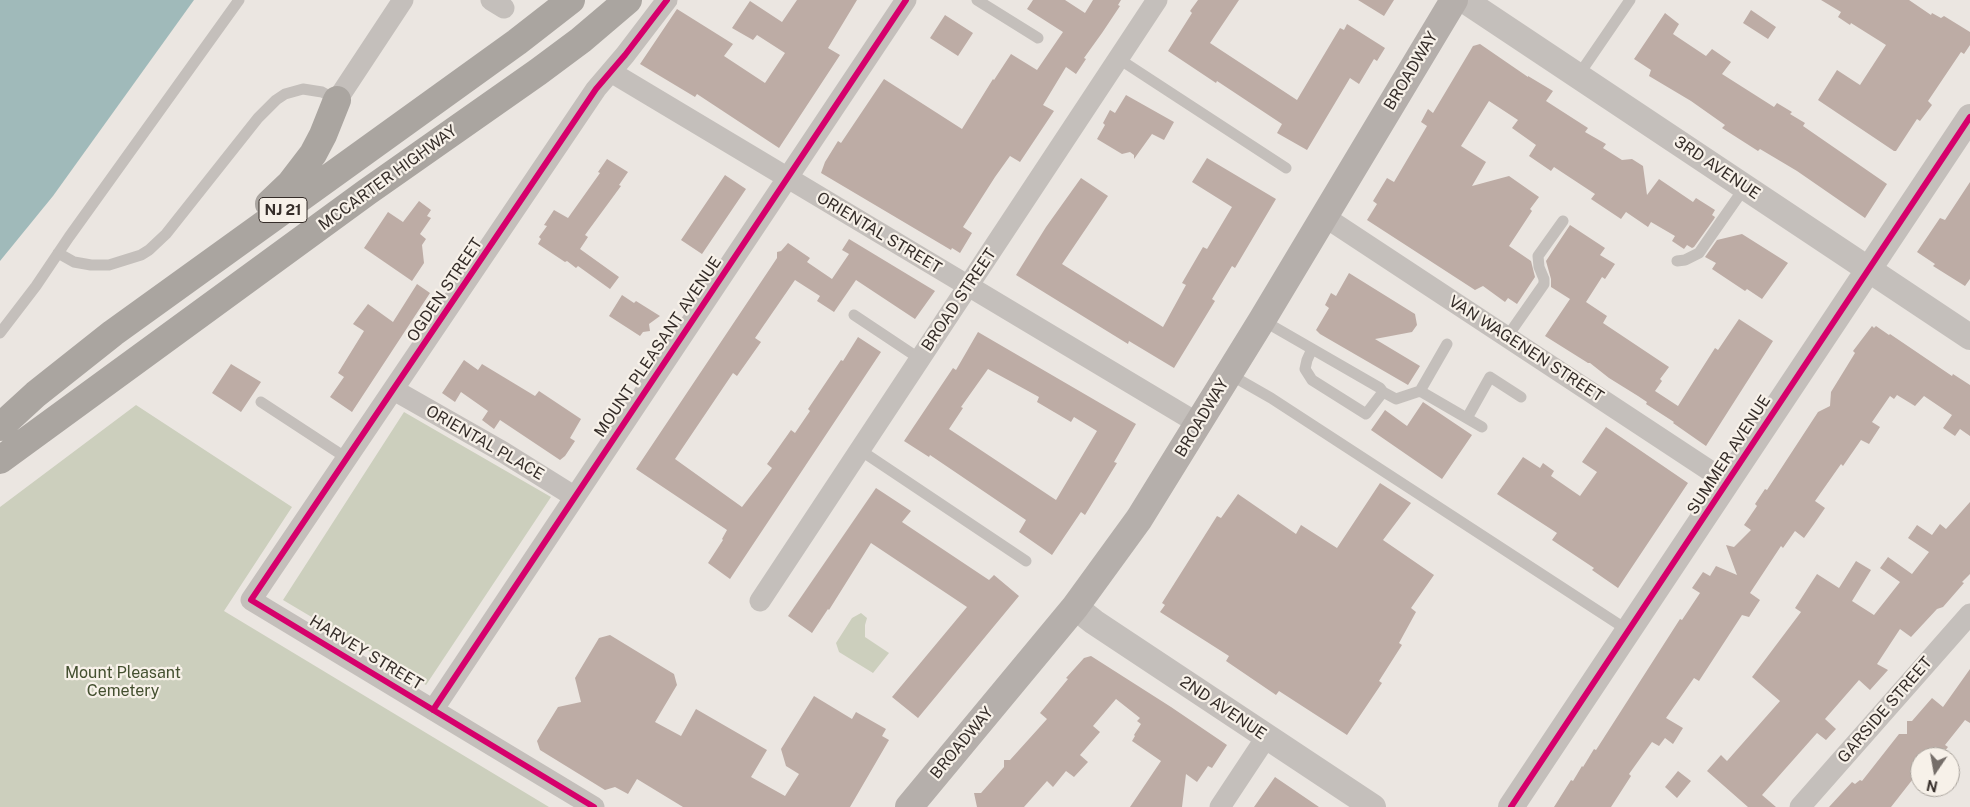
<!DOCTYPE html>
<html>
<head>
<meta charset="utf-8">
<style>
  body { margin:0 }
  #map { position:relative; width:1970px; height:807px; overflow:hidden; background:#ebe6e1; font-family:"Public Sans",sans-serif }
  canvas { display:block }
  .north { position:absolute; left:1910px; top:747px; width:50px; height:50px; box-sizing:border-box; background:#f7f1e9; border:1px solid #a9a39c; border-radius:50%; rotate:192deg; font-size:14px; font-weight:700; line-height:20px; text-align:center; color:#352d29 }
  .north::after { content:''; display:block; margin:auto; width:18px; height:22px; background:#756e69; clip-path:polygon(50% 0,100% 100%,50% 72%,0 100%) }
</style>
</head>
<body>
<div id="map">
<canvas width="1970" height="807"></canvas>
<div class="north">N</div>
</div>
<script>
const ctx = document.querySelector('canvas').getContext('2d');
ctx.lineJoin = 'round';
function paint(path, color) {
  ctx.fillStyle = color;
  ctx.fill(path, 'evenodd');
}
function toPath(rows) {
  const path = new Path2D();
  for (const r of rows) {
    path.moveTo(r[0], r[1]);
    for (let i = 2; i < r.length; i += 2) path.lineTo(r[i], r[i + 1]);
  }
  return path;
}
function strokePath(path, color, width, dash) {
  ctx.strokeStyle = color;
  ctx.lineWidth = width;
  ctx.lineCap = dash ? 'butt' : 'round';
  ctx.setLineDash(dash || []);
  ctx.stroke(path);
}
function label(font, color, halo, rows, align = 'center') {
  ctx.font = font + ' "Public Sans",sans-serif';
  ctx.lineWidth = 4.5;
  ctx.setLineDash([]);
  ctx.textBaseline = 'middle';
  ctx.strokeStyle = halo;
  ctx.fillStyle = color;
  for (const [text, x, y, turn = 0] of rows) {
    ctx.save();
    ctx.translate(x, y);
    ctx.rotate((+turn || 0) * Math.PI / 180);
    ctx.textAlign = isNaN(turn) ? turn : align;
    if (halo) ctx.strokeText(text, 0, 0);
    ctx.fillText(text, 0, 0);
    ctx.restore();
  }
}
paint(toPath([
  [136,405,292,507,224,611,549,807,0,807,0,507],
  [404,412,551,497,426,685,283,600],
  [861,613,867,618,865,625,865,637,889,653,873,673,839,652,836,643,852,618]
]), '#cccfbd');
paint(toPath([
  [0,0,194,0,53,196,0,261]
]), '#a0baba');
paint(toPath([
  [797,0,857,0,828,48,840,55,779,148,697,94,695,97,640,64,677,9,733,44,724,56,765,83,785,53,757,35,753,40,732,28,750,1,782,22],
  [1033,0,1065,0,1085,13,1093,0,1121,0,1118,5,1120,6,1102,33,1084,58,1086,59,1076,74,1066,67,1043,105,1054,111,1020,162,1010,156,995,177,963,227,972,233,960,253,952,248,951,250,821,173,825,162,838,141,841,143,884,79,962,129,993,79,994,80,1011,54,1037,70,1063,32,1027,9],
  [1198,0,1239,0,1210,43,1297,100,1340,28,1344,30,1347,24,1385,48,1377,61,1374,59,1359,84,1350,78,1307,150,1277,133,1282,124,1217,81,1216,83,1168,51,1192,13,1190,11],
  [1358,0,1394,0,1384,16],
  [1821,0,1909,0,1931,15,1932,13,1941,18,1944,16,1970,32,1970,45,1964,54,1961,52,1928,101,1932,105,1920,121,1917,119,1896,151,1894,151,1818,100,1837,70,1860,85,1886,45,1851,23,1850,25,1838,17,1841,12],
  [1751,10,1776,27,1768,39,1743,23],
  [1665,13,1679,24,1673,34,1706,56,1712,49,1731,62,1722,74,1774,107,1777,103,1792,112,1790,114,1805,123,1803,126,1887,184,1865,218,1797,171,1760,149,1758,151,1722,128,1725,125,1691,101,1649,76,1651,70,1634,59],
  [945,15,973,33,958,56,930,38],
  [1480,44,1528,77,1528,76,1553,91,1546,101,1588,128,1585,132,1606,144,1603,148,1622,160,1632,159,1643,166,1647,195,1659,179,1693,202,1696,198,1715,210,1712,215,1715,217,1714,219,1694,247,1692,248,1687,245,1684,249,1672,241,1675,236,1651,222,1648,227,1626,212,1621,219,1591,199,1595,194,1554,167,1551,171,1529,156,1536,145,1512,128,1518,120,1489,101,1461,146,1486,162,1472,186,1509,176,1539,197,1530,209,1532,211,1509,246,1531,261,1535,277,1517,304,1508,298,1505,302,1483,286,1475,290,1367,220,1377,204,1373,201,1387,178,1394,182,1427,126,1421,122,1428,109,1433,113,1473,46],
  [1126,95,1174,122,1164,140,1152,134,1134,159,1134,155,1130,152,1122,154,1097,139,1105,125,1103,123,1110,110,1115,113],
  [1207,158,1276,199,1235,268,1232,266,1212,299,1215,301,1174,368,1129,341,1128,344,1016,275,1046,227,1081,178,1108,196,1062,264,1163,327,1186,285,1182,283,1203,247,1207,249,1232,207,1192,182],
  [607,159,628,172,619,185,621,186,585,235,588,237,580,249,619,277,610,289,578,266,576,268,567,261,565,262,538,244,541,239,539,237,547,226,544,225,554,210,568,218,600,173,598,172],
  [725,175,746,189,702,254,681,240],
  [1970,182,1970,279,1965,286,1933,266,1935,264,1917,252,1940,218,1945,220],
  [419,201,431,210,427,216,431,218,420,234,426,239,422,245,424,263,412,281,364,248,388,212,403,222],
  [1570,225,1605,248,1600,255,1615,264,1605,279,1602,277,1586,302,1607,316,1603,323,1669,367,1660,379,1662,381,1655,391,1678,406,1715,348,1718,350,1739,319,1773,341,1706,446,1673,423,1674,422,1646,404,1647,402,1638,396,1609,378,1590,363,1588,363,1545,336,1570,299,1551,287,1551,279,1546,261],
  [1742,234,1788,263,1762,299,1747,289,1745,291,1712,269,1716,263,1705,257,1717,240],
  [849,239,935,291,915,319,856,280,834,312,817,301,820,296,795,280,755,338,761,342,737,376,733,373,675,459,742,507,772,468,767,464,791,430,795,433,810,411,808,409,841,360,843,361,858,337,881,352,730,579,708,563,723,540,722,539,727,530,636,469,765,276,777,258,777,252,781,251,788,243,810,258,807,262,832,279,849,254,842,250],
  [1349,273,1415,314,1417,325,1412,332,1375,339,1420,366,1408,385,1320,334,1316,330,1329,308,1325,305,1331,293,1336,296],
  [417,284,430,293,352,412,330,397,344,377,338,373,364,331,353,324,368,304,393,322],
  [622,295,634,303,636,301,660,316,649,324,650,331,643,332,640,336,609,316],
  [1872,326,1874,328,1876,326,1889,335,1890,334,1952,376,1953,374,1970,385,1970,436,1960,429,1955,436,1943,428,1952,415,1924,396,1915,406,1897,395,1894,399,1890,396,1872,422,1880,427,1869,444,1861,440,1843,466,1841,464,1815,501,1825,508,1814,524,1804,538,1795,531,1783,548,1781,546,1750,593,1760,600,1749,617,1742,615,1699,681,1694,678,1666,718,1683,728,1673,744,1665,738,1659,746,1652,742,1629,774,1631,776,1611,807,1554,807,1571,780,1573,781,1582,766,1583,767,1594,749,1596,750,1680,619,1682,620,1700,593,1692,588,1703,572,1710,576,1716,566,1737,575,1726,545,1734,547,1751,530,1744,525,1757,506,1755,504,1765,489,1767,490,1818,412,1830,406,1831,392,1855,353,1853,351],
  [978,332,1136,424,1114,462,1117,463,1085,515,1081,512,1052,555,1019,532,1026,520,930,455,929,457,904,441,953,368,956,370],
  [988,369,1039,397,1037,402,1071,422,1074,417,1097,431,1056,500,949,429,963,408,961,407],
  [464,360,478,370,482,364,535,396,539,391,581,419,570,438,575,441,565,456,560,460,500,420,494,429,482,420,488,411,461,392,455,402,442,393],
  [231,364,261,382,241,412,212,393],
  [1423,402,1472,435,1442,479,1371,430,1385,410,1407,426],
  [1606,427,1688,483,1618,588,1592,570,1594,568,1552,540,1557,533,1497,494,1523,457,1540,468,1543,463,1554,471,1551,476,1580,496,1597,472,1582,462],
  [1380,483,1411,503,1383,540,1434,575,1411,608,1416,612,1399,643,1402,645,1379,681,1382,683,1347,735,1279,691,1276,695,1226,661,1229,656,1160,612,1165,605,1162,603,1217,516,1221,518,1238,494,1296,534,1301,525,1337,548],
  [876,488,911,511,902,522,989,580,994,575,1019,596,918,718,892,697,967,607,871,543,829,610,828,609,812,633,788,616],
  [1970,502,1970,574,1962,582,1964,583,1943,607,1937,609,1911,637,1900,629,1877,664,1888,670,1870,690,1859,680,1825,719,1836,729,1826,740,1817,733,1762,795,1776,807,1748,807,1707,771,1721,755,1727,761,1780,701,1752,677,1801,612,1795,608,1817,574,1839,588,1856,561,1871,570,1852,601,1874,615,1900,582,1880,568,1888,557,1912,574,1929,552,1908,538,1917,525,1932,535,1940,524,1946,529],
  [610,635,674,674,677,685,655,722,681,736,696,709,767,750,751,777,785,796,799,774,786,766,781,749,814,696,852,719,856,712,886,729,882,736,889,740,850,807,683,807,637,779,628,794,615,787,605,790,540,750,537,741,558,707,581,702,575,678,599,638],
  [1091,656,1171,707,1227,745,1212,768,1208,766,1197,782,1186,774,1182,807,1130,807,1161,761,1132,741,1135,736,1134,735,1141,724,1137,721,1140,718,1116,699,1093,726,1100,732,1080,755,1088,762,1074,777,1066,771,1053,787,1047,781,1024,807,977,807,974,793,981,793,1004,767,1004,760,1010,760,1047,719,1040,713,1068,679,1066,678,1084,658],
  [1970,669,1970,723,1965,720,1945,745,1948,747,1940,757,1920,757,1920,770,1891,807,1829,807,1852,782,1855,784,1860,780,1862,781,1899,734,1907,734,1907,721,1912,721,1932,698,1943,707],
  [1678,771,1691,781,1677,798,1665,787],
  [1275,777,1319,807,1254,807]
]), '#bdaca5');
strokePath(toPath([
  [977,0,1038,38],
  [1119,59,1286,168],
  [1578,76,1630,0],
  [58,253,74,262,91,265,109,265,141,255,149,250,166,234,258,118,276,100,285,94,303,89,322,92,337,100],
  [1677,261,1685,260,1699,253,1745,187],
  [854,315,920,359],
  [1262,320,1380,388,1383,392,1366,414,1312,380,1305,369,1307,360,1312,349],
  [0,333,36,286,69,237,239,0],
  [1507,337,1544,284,1544,279,1539,267,1538,256,1563,221],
  [1229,374,1271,398,1629,631],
  [1420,391,1482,427],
  [1383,392,1396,399,1420,391,1447,344],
  [261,402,348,459],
  [1467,418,1490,377,1521,397],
  [860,450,1026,561]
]), '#c4bfbb', 11);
strokePath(toPath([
  [491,0,504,8],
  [611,72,1199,424],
  [337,100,403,0],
  [1325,217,1727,482],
  [394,390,503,452,575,497],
  [760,601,1157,0],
  [433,710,906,0],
  [594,807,251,600,596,89,625,55,667,0],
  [1220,807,1267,736],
  [1800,807,1970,614]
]), '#c4bfbb', 21);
strokePath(toPath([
  [1464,0,1970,337],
  [1075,607,1094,622,1373,807],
  [1511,807,1970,117]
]), '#c4bfbb', 26);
strokePath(toPath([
  [909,807,1075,607,1139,519,1262,320,1454,0]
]), '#b5afab', 28);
strokePath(toPath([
  [269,204,290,184,313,154,323,135,337,100],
  [0,427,36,394,113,333,517,42,571,0],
  [0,460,367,192,538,72,581,40,628,0]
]), '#aaa5a0', 28);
strokePath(toPath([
  [433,710,906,0],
  [594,807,251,600,596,89,625,55,667,0],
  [1511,807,1970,117]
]), '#d6006c', 6);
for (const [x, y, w] of [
  [283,210,48]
]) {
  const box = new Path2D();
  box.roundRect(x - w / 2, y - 12.5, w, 25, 4);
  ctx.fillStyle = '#f7f1e9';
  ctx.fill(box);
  strokePath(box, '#352d29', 1);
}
label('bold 15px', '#352d29', null, [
  ["NJ 21",283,210]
]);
label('16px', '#352d29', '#f7f1e9', [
  ["BROADWAY",1411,71,-59],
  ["3RD AVENUE",1717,168,34],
  ["MCCARTER HIGHWAY",388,178,-36],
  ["ORIENTAL STREET",879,233,31],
  ["OGDEN STREET",445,290,-56],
  ["BROAD STREET",959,300,-56],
  ["MOUNT PLEASANT AVENUE",658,347,-56],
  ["VAN WAGENEN STREET",1526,349,33],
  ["BROADWAY",1202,418,-59],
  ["ORIENTAL PLACE",485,443,30],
  ["SUMMER AVENUE",1729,455,-57],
  ["HARVEY STREET",366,653,31],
  ["2ND AVENUE",1223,708,34],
  ["GARSIDE STREET",1885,710,-49],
  ["BROADWAY",962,743,-50]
]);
label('16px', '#445030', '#f7f1e9', [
  ["Mount Pleasant",123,673],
  ["Cemetery",123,691]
]);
</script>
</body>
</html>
